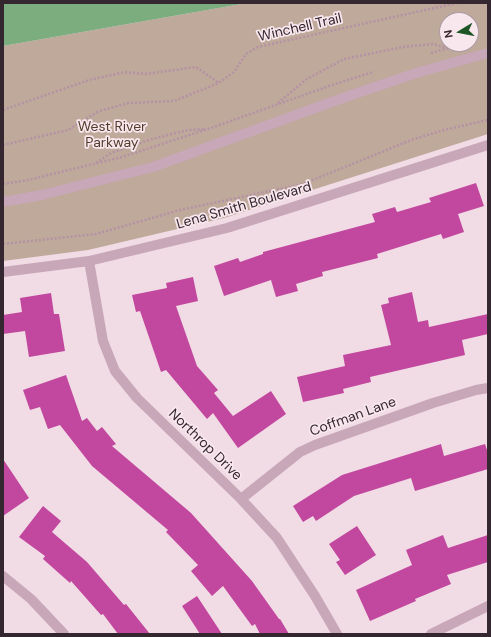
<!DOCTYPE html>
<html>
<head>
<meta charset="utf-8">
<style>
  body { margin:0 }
  #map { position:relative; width:491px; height:637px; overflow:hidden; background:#f1dbe4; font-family:"DM Sans",sans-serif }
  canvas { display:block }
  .frame { position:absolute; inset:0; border:4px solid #352730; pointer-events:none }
  .north { position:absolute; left:439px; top:12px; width:40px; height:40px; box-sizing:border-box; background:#f9e7ee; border:1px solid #ab9aa2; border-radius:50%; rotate:260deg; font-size:11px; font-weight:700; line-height:16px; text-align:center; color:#352730 }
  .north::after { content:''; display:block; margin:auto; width:14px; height:18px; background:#1e5524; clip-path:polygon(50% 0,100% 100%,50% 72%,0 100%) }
</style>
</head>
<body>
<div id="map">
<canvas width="491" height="637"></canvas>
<div class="frame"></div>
<div class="north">N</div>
</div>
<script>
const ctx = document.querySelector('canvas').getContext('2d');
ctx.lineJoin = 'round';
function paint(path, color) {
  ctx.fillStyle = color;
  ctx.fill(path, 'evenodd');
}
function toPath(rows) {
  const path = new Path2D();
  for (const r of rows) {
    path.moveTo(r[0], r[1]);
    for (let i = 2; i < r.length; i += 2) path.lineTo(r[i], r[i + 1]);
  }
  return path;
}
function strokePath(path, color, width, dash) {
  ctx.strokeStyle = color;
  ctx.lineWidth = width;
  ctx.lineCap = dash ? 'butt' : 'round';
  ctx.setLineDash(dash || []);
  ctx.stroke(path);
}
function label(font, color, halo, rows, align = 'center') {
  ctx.font = font + ' "DM Sans",sans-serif';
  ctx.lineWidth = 3.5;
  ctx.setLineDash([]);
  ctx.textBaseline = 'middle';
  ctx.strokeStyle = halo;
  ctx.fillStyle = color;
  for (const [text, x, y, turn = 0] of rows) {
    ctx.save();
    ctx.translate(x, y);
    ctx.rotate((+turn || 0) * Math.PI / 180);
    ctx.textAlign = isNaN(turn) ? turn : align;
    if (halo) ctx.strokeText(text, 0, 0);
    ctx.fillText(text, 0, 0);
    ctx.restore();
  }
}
paint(toPath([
  [247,3,488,3,488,134,224,218,88,250,3,261,3,46],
  [447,20,471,20,471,44,447,44]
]), '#bfa99b');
paint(toPath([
  [3,3,247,3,3,46]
]), '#7bad7f');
paint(toPath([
  [476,183,484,206,458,214,464,232,443,239,441,234,377,254,378,258,322,272,323,276,296,284,298,291,276,297,271,280,224,296,214,266,238,258,240,262,263,254,263,252,375,222,372,214,395,207,397,212,431,202,429,198],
  [193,277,198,301,176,306,197,366,218,390,214,393,233,416,271,391,286,414,238,448,213,413,207,419,166,370,161,372,140,311,136,312,132,295,167,288,166,283],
  [412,292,418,322,428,320,429,327,488,314,488,334,462,340,465,355,370,377,371,382,343,389,344,393,303,402,297,377,345,366,343,355,391,345,381,305,389,303,388,298],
  [51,293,54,314,59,314,65,351,29,357,25,331,3,334,3,315,22,312,20,298],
  [66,375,82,421,87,418,97,431,102,427,116,444,112,446,191,513,252,581,279,619,280,619,289,634,260,634,255,624,252,626,223,586,212,596,191,571,198,565,166,532,168,530,92,466,60,425,48,429,40,407,30,410,23,390],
  [441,444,444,456,485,444,488,453,488,469,415,491,411,478,354,496,316,521,313,516,303,522,293,506,342,475],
  [3,459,29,498,3,516],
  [43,506,61,521,52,532,87,562,124,605,126,604,150,634,118,634,103,614,101,615,71,581,70,583,43,559,45,556,19,537],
  [357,526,376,555,345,575,336,562,340,560,329,544],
  [443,535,448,548,488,535,488,562,447,575,451,584,415,599,416,601,370,621,356,590,412,565,406,550],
  [197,596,222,634,200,634,182,606]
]), '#c2489f');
strokePath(toPath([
  [431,53,463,44],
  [278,103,307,79,344,59,403,47,433,44,447,48],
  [3,110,89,80,125,72,145,74,196,67,219,83],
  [3,145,68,130,99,111,129,103,174,101,219,83,234,72,246,54,258,47,457,3],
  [96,163,111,153,152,139,188,130,206,129],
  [3,184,28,180,122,157,211,128,332,85,373,72],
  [3,244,96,234,180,210,303,184,411,140,444,130,488,120]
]), '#b491a4', 2.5, [2, 2]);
strokePath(toPath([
  [3,202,42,195,153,167,340,99,416,73,488,53],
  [89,261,103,341,115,371,137,398,241,499,277,538,315,596,337,634],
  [3,272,89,261,227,228,488,145],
  [241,499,300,452,315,445,433,403,476,390,488,388],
  [3,576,31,599,64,634],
  [431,634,488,606]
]), '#c8a7b8', 10);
label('14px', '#352730', '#f9e7ee', [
  ["Winchell Trail",300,28,-13],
  ["Lena Smith Boulevard",244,206,-16],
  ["Coffman Lane",353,417,-20],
  ["Northrop Drive",205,445,44]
]);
label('14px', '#523c2c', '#f9e7ee', [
  ["West River",112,127],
  ["Parkway",112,143]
]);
</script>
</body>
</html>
